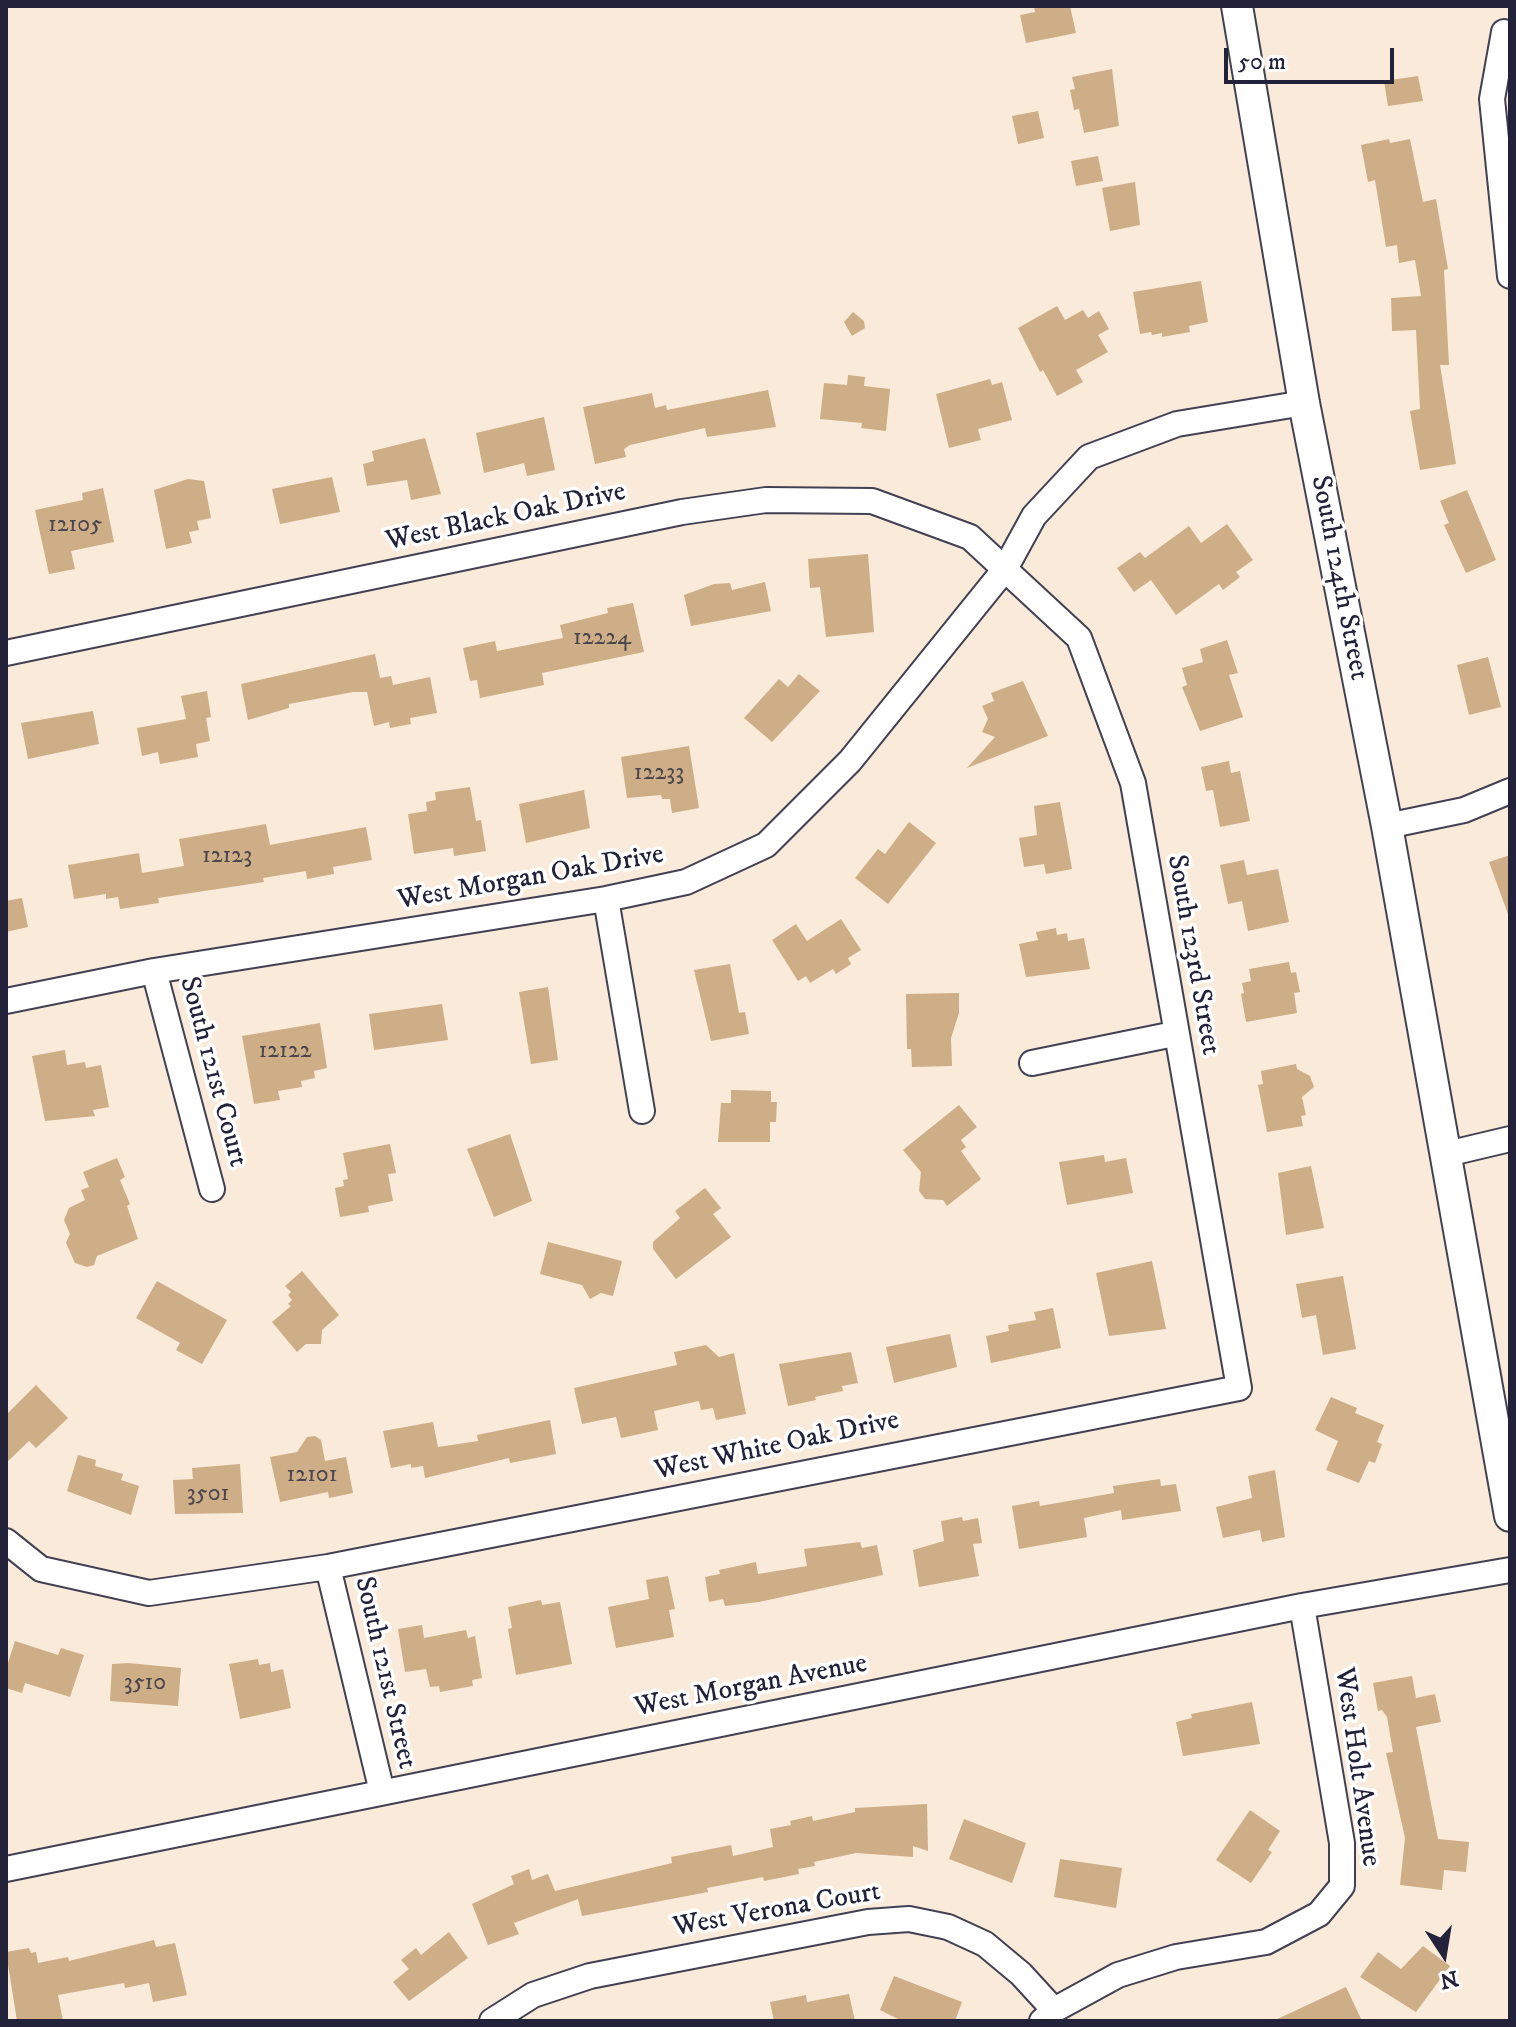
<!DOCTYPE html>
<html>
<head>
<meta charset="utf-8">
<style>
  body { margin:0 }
  #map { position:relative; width:1516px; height:2027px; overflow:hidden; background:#f9eada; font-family:"IM FELL DW Pica",serif }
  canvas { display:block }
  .frame { position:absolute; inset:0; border:8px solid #22223b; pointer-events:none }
  .north { position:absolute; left:1404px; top:1915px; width:80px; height:80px; -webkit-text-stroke:6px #fff; paint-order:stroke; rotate:168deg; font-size:22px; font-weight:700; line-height:32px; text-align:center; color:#22223b }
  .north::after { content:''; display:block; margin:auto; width:28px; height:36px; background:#22223b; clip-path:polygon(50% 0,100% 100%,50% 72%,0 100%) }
  .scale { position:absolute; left:1224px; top:48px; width:170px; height:36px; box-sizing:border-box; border:4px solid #22223b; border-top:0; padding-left:10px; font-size:24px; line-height:28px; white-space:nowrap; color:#22223b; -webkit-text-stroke:6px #fff; paint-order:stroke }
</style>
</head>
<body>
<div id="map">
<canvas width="1516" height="2027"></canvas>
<div class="frame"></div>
<div class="north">N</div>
<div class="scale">50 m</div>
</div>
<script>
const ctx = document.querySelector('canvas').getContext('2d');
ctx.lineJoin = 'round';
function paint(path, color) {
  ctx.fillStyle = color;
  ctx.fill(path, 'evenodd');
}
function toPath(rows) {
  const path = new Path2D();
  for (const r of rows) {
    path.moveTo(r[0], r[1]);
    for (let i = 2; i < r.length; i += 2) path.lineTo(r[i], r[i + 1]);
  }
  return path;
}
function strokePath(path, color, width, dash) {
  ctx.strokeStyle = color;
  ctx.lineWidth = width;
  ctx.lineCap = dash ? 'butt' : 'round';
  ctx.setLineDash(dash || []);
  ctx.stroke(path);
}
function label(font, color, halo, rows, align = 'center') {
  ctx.font = font + ' "IM FELL DW Pica",serif';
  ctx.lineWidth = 7;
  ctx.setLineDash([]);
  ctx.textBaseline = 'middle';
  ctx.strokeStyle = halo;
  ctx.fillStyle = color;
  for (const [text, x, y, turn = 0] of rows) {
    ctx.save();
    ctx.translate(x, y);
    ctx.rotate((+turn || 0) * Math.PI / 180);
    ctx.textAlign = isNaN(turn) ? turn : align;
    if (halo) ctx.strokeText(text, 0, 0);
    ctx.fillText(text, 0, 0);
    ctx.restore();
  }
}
paint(toPath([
  [1034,6,1070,6,1076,33,1026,43,1020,15,1035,12],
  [1112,69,1119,126,1084,133,1079,109,1074,110,1070,90,1075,89,1072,77],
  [1418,76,1423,101,1388,106,1384,81],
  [1038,111,1044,138,1018,144,1012,116],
  [1389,139,1390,143,1410,139,1423,202,1436,199,1448,269,1444,270,1449,365,1440,365,1456,464,1420,470,1410,411,1420,409,1416,330,1392,331,1391,298,1421,296,1415,260,1399,263,1397,245,1386,247,1375,180,1368,182,1361,145],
  [1098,156,1103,181,1076,186,1071,161],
  [1135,182,1140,225,1110,231,1102,188],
  [1201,281,1208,322,1189,326,1190,332,1162,337,1162,333,1152,335,1151,332,1140,334,1133,292],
  [1057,306,1065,320,1083,310,1088,318,1099,311,1109,329,1098,335,1108,352,1076,370,1083,382,1057,396,1043,370,1040,372,1018,328],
  [853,312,864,321,865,328,852,336,844,322],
  [848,375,865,377,864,386,890,389,886,431,861,428,862,423,820,419,824,383,847,385],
  [990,379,992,385,1002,382,1012,420,978,429,981,440,949,448,936,394],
  [768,390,776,427,707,437,705,428,630,445,624,449,626,457,595,464,583,407,652,393,655,408,666,405,667,410],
  [544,417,555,470,527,476,524,463,484,473,476,433],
  [425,438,441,494,411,500,407,480,367,486,363,464,374,461,372,451],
  [332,477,340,512,280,524,272,489],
  [188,479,204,481,211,518,197,521,199,530,189,532,192,543,166,549,154,490],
  [103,488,114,542,71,551,75,569,49,574,35,510,83,500,82,493],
  [1467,490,1496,560,1466,573,1444,525,1449,523,1440,501],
  [1227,524,1253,560,1236,572,1240,577,1223,590,1219,584,1176,615,1151,580,1134,592,1117,568,1140,552,1145,558,1189,526,1201,543],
  [868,554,874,632,826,637,820,587,810,588,808,559],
  [765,582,771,611,691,626,684,595,714,584,730,583,732,590],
  [633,603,644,652,542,673,544,685,480,698,477,680,470,681,463,648,495,641,497,651,563,638,560,625,608,613,607,608],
  [1227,640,1238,673,1229,675,1243,717,1200,731,1182,687,1187,685,1182,668,1203,662,1200,649],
  [375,654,380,678,391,676,393,685,430,677,437,713,410,718,411,724,390,728,389,722,374,726,367,692,353,692,289,704,289,708,248,720,241,684],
  [1488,657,1501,707,1469,715,1457,665],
  [799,674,820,691,772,742,744,718,779,679,788,687],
  [1023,681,1048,736,967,768,995,737,982,732,988,719,982,706,994,701,991,693],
  [207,691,211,717,206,718,210,741,196,744,198,757,160,764,158,752,142,756,137,728,186,719,181,696],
  [93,711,99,744,28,759,21,723],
  [689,746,699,808,672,813,670,799,662,799,661,795,627,798,621,757],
  [1229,761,1231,773,1240,771,1250,821,1220,827,1213,790,1206,791,1201,767],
  [470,787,476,821,481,820,486,851,454,856,453,848,414,854,408,814,427,811,426,802,436,800,435,792],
  [584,790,590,828,526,843,519,804],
  [1060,802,1072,869,1046,874,1044,864,1024,867,1019,838,1037,835,1034,806],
  [909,822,936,843,888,904,855,878,878,849,885,854],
  [266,824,270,845,366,827,372,860,333,867,334,874,307,879,306,871,263,878,264,882,158,898,159,903,120,909,118,897,106,899,106,894,74,899,68,865,139,853,142,873,184,866,179,839],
  [1510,855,1510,913,1508,914,1489,862],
  [1244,860,1247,875,1278,869,1289,922,1248,931,1242,901,1228,904,1220,865],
  [22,898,28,927,6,932,6,901],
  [841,919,861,950,848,958,851,964,836,974,833,969,810,983,806,976,798,981,772,940,796,924,807,941],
  [1056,928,1057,935,1067,933,1068,941,1084,938,1090,969,1026,977,1019,944,1038,940,1036,932],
  [1289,962,1291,973,1296,972,1300,992,1294,993,1297,1013,1246,1022,1241,994,1244,993,1242,983,1251,981,1249,969],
  [730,964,739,1013,745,1012,749,1034,711,1041,694,970],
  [548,987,558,1060,531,1064,519,992],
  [959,993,959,1013,951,1038,952,1066,912,1067,911,1049,907,1049,906,994],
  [442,1004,448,1040,374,1050,369,1014],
  [320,1023,327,1068,314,1071,315,1078,301,1081,302,1087,278,1091,280,1100,254,1104,242,1036],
  [65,1050,67,1065,85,1062,86,1068,101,1065,109,1107,93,1110,95,1116,45,1121,32,1056],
  [1296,1064,1297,1069,1310,1076,1314,1087,1302,1097,1306,1115,1301,1116,1303,1126,1267,1132,1258,1085,1263,1084,1261,1071],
  [731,1090,771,1091,771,1102,777,1102,776,1122,770,1122,770,1142,718,1142,721,1103,731,1103],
  [959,1105,977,1127,961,1140,966,1147,961,1151,981,1179,947,1206,943,1200,925,1199,919,1191,921,1172,903,1150],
  [510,1134,532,1201,494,1217,467,1149],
  [390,1144,396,1173,388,1174,393,1201,368,1206,369,1212,340,1217,335,1188,344,1186,343,1180,348,1179,343,1153],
  [1104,1155,1105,1162,1126,1158,1133,1193,1067,1205,1059,1162],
  [117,1158,125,1177,120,1180,130,1204,127,1206,138,1239,97,1256,94,1265,87,1267,75,1263,66,1243,70,1234,64,1220,69,1208,85,1200,81,1190,89,1187,83,1172],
  [1311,1166,1324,1228,1286,1235,1278,1173],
  [705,1188,721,1208,713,1214,731,1237,676,1279,653,1249,653,1242,680,1218,675,1211],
  [548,1242,622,1261,613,1296,601,1293,590,1299,582,1285,540,1274],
  [1152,1261,1166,1329,1109,1336,1096,1273],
  [302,1271,339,1315,322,1330,321,1344,306,1344,297,1352,272,1322,291,1306,288,1304,292,1300,288,1295,291,1292,285,1286],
  [1343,1276,1356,1349,1323,1355,1316,1315,1302,1318,1296,1284],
  [157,1281,227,1320,202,1364,176,1350,180,1343,136,1318],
  [1053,1308,1061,1348,991,1363,986,1336,1009,1331,1008,1325,1036,1320,1034,1312],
  [950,1334,957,1367,894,1383,886,1347],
  [706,1345,719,1357,734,1353,746,1414,716,1420,713,1408,701,1410,699,1401,654,1411,658,1430,621,1438,616,1417,582,1424,574,1388,677,1365,674,1352],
  [851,1352,858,1383,842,1386,843,1391,815,1397,816,1400,788,1406,779,1364],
  [36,1385,68,1418,36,1448,29,1441,6,1463,6,1415],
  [1331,1397,1357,1408,1355,1413,1384,1425,1377,1442,1382,1444,1375,1463,1369,1461,1359,1483,1326,1470,1338,1441,1315,1430],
  [550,1420,556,1454,510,1463,509,1458,425,1478,423,1466,411,1468,411,1464,391,1468,383,1431,433,1422,438,1447,478,1441,477,1435],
  [315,1436,321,1440,325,1461,346,1457,353,1493,329,1498,328,1492,280,1502,270,1457,297,1452,307,1437],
  [78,1455,96,1460,95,1466,123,1474,121,1480,139,1486,131,1515,67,1491],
  [240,1464,243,1513,175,1514,173,1480,193,1479,192,1468],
  [1275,1470,1285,1537,1262,1542,1260,1530,1223,1538,1216,1507,1252,1498,1248,1476],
  [1160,1479,1161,1486,1176,1484,1181,1511,1122,1520,1121,1510,1084,1518,1087,1537,1019,1549,1012,1506,1039,1501,1040,1506,1114,1493,1113,1486],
  [962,1517,963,1521,978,1518,982,1543,973,1544,979,1576,919,1587,913,1550,944,1541,941,1521],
  [860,1542,862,1548,877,1545,883,1575,759,1602,725,1606,723,1599,709,1602,705,1577,720,1574,719,1570,756,1562,758,1574,807,1566,804,1549],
  [668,1576,675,1609,669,1610,674,1637,616,1648,608,1607,649,1599,646,1580],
  [541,1600,542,1605,560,1602,572,1664,516,1675,508,1629,512,1628,508,1607],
  [422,1625,424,1638,466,1630,468,1638,475,1636,482,1678,472,1680,473,1686,440,1692,439,1686,430,1687,426,1669,405,1672,398,1629],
  [15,1641,58,1655,61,1648,84,1655,70,1697,25,1683,22,1693,6,1688,6,1669],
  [258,1659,259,1665,270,1663,271,1672,283,1669,291,1708,240,1719,229,1664],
  [128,1663,181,1668,178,1706,110,1701,112,1664],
  [1412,1676,1416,1698,1435,1694,1441,1722,1416,1727,1438,1839,1469,1842,1466,1872,1444,1870,1442,1890,1400,1885,1405,1838,1386,1753,1393,1752,1387,1717,1382,1710,1378,1711,1373,1683],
  [1252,1702,1260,1744,1183,1756,1176,1722,1192,1718,1191,1714],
  [927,1804,928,1851,913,1846,913,1857,856,1853,814,1862,815,1866,798,1869,799,1874,764,1881,763,1877,707,1888,708,1892,582,1916,578,1899,514,1923,519,1934,488,1945,472,1904,514,1884,511,1876,529,1869,532,1880,548,1874,555,1891,672,1863,671,1857,731,1845,733,1856,773,1847,770,1829,791,1825,790,1821,812,1816,813,1821,855,1812,855,1808],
  [1250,1810,1280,1831,1268,1850,1272,1852,1251,1883,1216,1860],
  [964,1819,1026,1843,1012,1883,949,1859],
  [1060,1859,1122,1868,1116,1908,1054,1897],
  [449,1932,468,1958,409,2001,393,1982,409,1969,401,1960,416,1948,421,1955],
  [154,1940,156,1947,175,1943,187,1995,153,2002,149,1983,125,1988,124,1983,58,1995,63,2021,17,2021,6,1952,29,1948,31,1953,36,1952,38,1963,68,1957,69,1961],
  [1423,1946,1450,1966,1416,2012,1360,1977,1378,1952,1401,1969],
  [894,1976,962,2002,955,2021,902,2021,880,2010],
  [1346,1987,1362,2021,1273,2021],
  [849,1994,855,2021,774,2021,770,2002,806,1995,807,2002]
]), '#ceae86');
const minor = toPath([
  [1504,32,1492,99,1510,276],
  [6,653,682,512,766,500,872,501,970,537,1079,638,1133,783,1239,1388,328,1567,149,1593,41,1569,6,1541],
  [1387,826,1464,810,1510,791],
  [606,899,642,1111],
  [154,971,212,1189],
  [6,1001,154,971,606,899,686,882,766,845,850,761,1005,569,1034,516,1089,457,1177,424,1304,403],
  [1032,1063,1174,1034],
  [1446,1148,1451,1153,1510,1139],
  [328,1567,382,1792],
  [6,1869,1302,1606,1510,1570],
  [492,2021,533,1995,590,1976,868,1922,909,1919,948,1927,985,1944,1021,1974,1054,2010],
  [1042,2021,1054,2010,1118,1975,1176,1957,1266,1942,1319,1914,1342,1886,1342,1843,1302,1606]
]);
const tertiary = toPath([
  [1237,6,1304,403,1387,826,1510,1516]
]);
strokePath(minor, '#424053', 28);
strokePath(tertiary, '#424053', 34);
strokePath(minor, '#fff', 24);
strokePath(tertiary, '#fff', 30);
label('24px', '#4d454e', null, [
  ["12105",75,526],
  ["12224",602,639],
  ["12233",659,774],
  ["12123",227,857],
  ["12122",285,1052],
  ["12101",312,1476],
  ["3501",208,1495],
  ["3510",145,1684]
]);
label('28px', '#22223b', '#fff', [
  ["West Black Oak Drive",506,518,-12],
  ["South 124th Street",1338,578,79],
  ["West Morgan Oak Drive",531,879,-10],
  ["South 123rd Street",1192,955,80],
  ["South 121st Court",212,1072,75],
  ["West White Oak Drive",777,1447,-12],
  ["South 121st Street",384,1673,77],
  ["West Morgan Avenue",751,1687,-11],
  ["West Holt Avenue",1356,1767,82],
  ["West Verona Court",777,1911,-10]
]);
</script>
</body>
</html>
